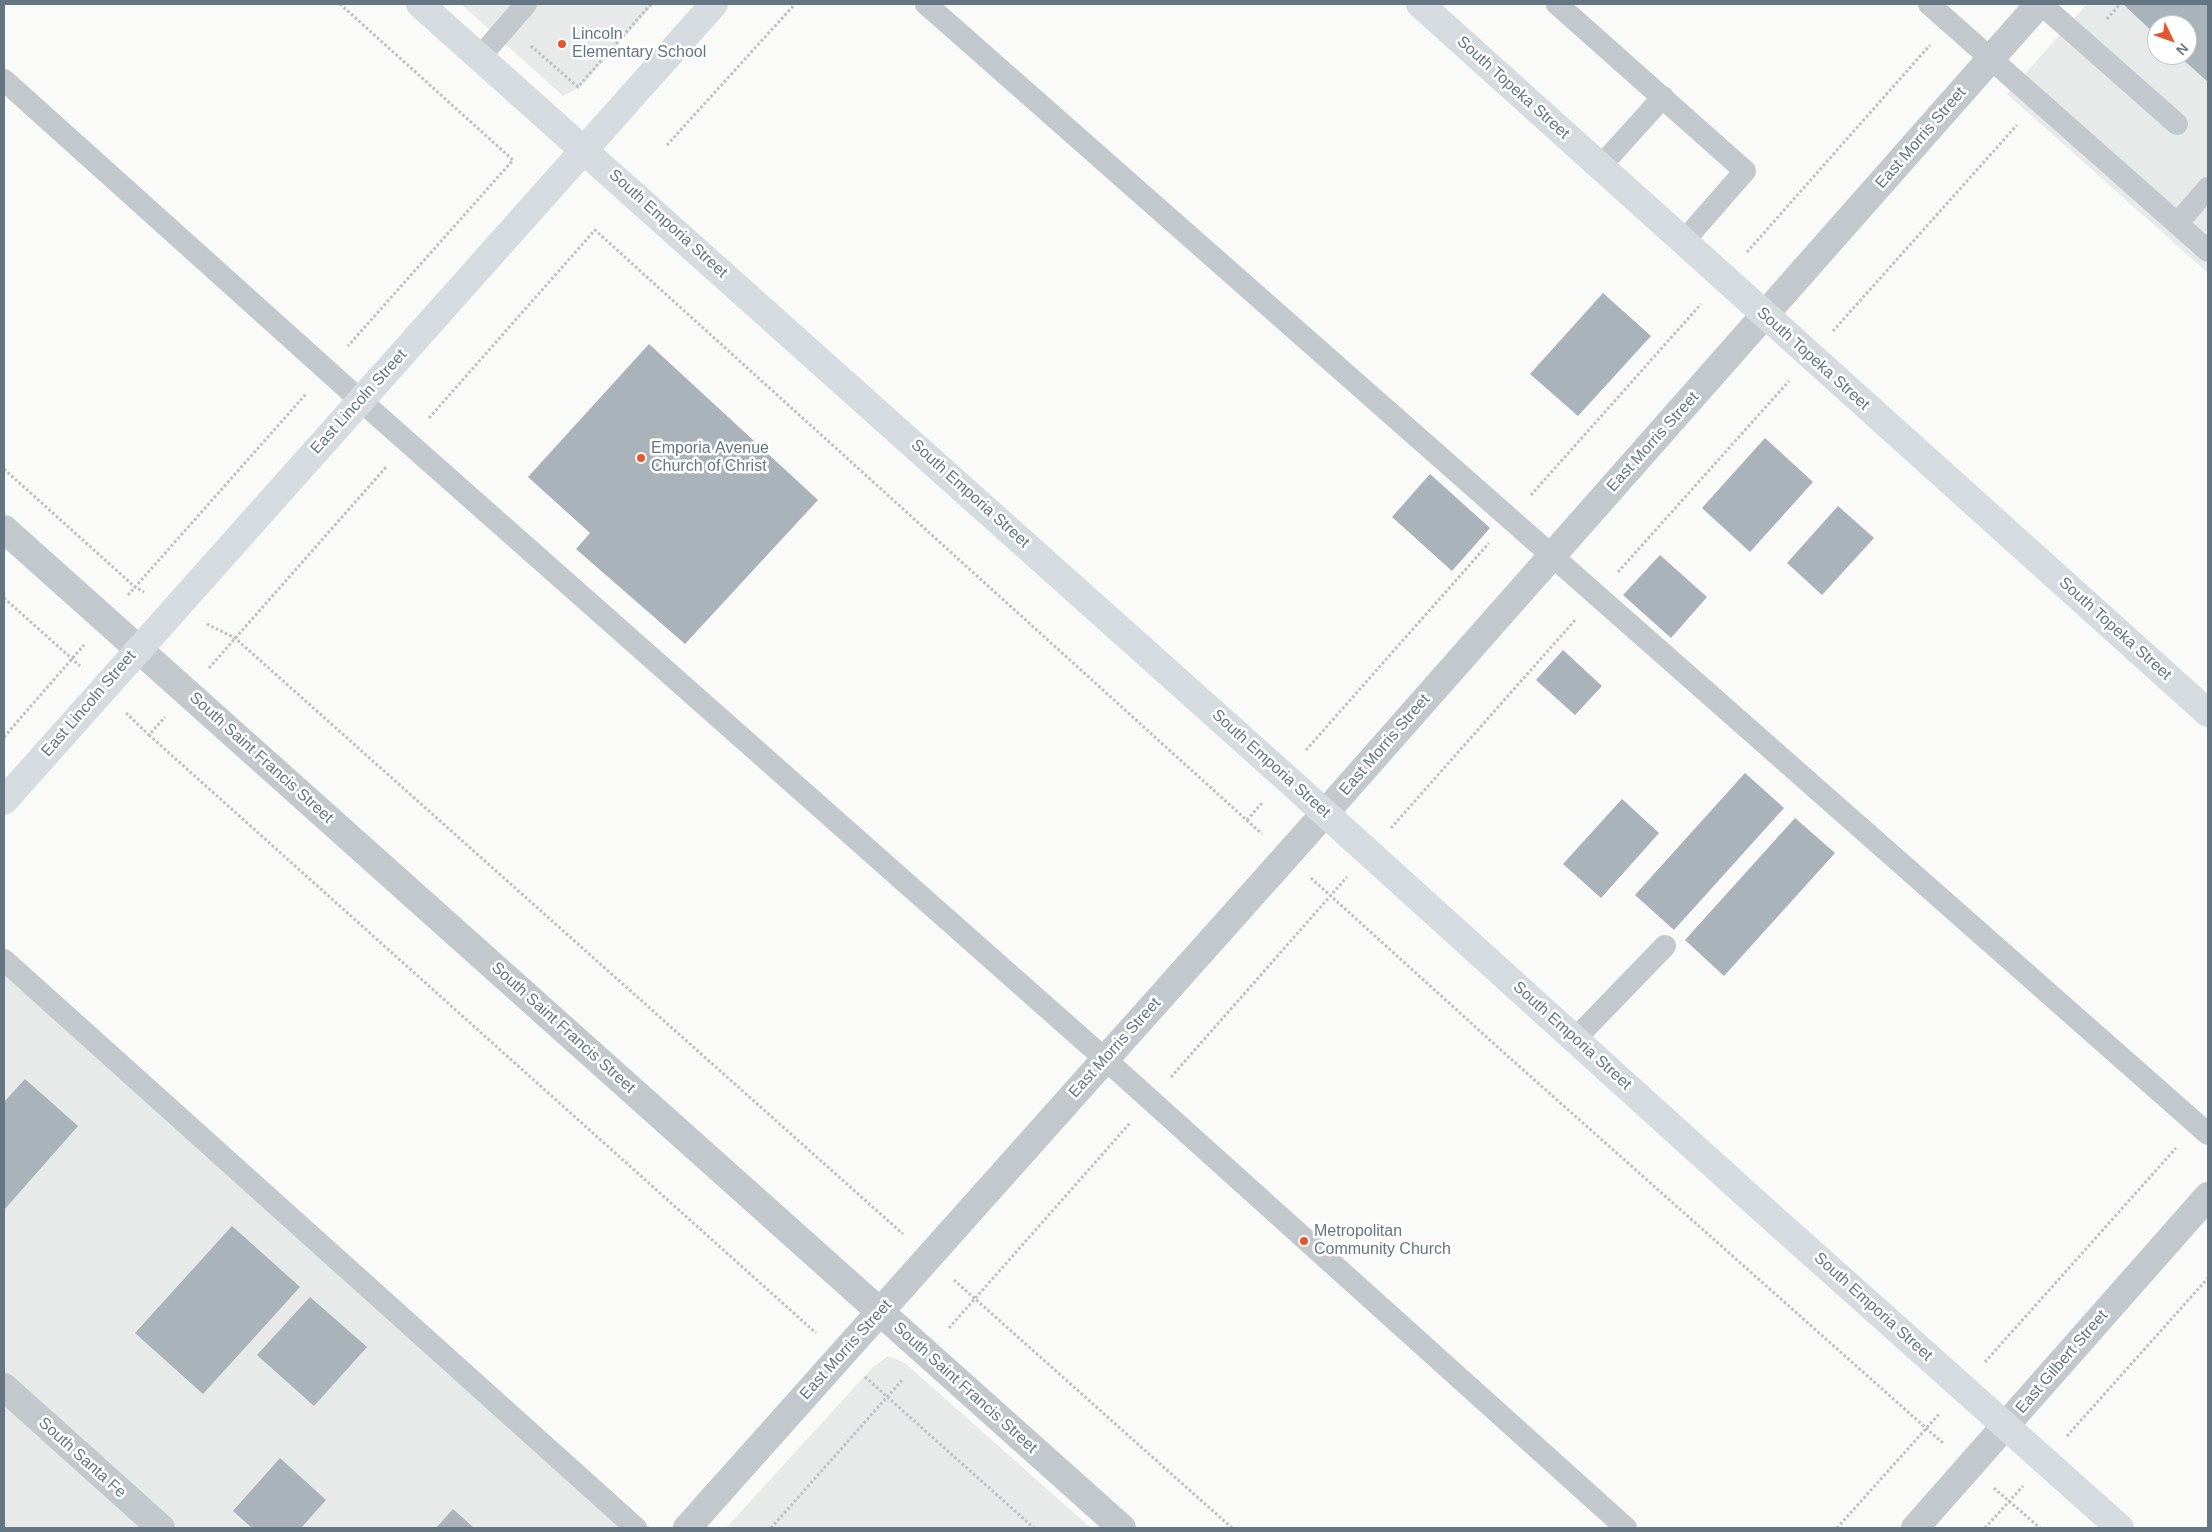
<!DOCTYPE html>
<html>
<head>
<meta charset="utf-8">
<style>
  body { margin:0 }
  #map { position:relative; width:2212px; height:1532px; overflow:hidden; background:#fafaf8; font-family:Helvetica,sans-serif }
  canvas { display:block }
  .frame { position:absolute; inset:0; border:5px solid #657683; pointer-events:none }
  .north { position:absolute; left:2147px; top:15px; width:50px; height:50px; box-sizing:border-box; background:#fff; border:1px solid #c1c8cd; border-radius:50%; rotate:132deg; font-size:14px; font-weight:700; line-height:20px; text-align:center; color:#657683 }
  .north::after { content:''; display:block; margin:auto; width:18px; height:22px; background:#e4572e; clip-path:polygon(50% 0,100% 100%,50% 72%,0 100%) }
</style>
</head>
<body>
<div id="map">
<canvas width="2212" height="1532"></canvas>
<div class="frame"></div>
<div class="north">N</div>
</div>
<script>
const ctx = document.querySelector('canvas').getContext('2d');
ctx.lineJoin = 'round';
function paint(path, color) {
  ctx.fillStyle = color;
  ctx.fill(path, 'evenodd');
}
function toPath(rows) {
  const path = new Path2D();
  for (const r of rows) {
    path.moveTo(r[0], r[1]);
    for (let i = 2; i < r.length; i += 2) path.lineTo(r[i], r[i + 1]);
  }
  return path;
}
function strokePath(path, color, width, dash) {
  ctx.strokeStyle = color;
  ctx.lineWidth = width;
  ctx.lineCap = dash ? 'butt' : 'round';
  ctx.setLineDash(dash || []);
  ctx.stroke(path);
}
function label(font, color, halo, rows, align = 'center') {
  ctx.font = font + ' Helvetica,sans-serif';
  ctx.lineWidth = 5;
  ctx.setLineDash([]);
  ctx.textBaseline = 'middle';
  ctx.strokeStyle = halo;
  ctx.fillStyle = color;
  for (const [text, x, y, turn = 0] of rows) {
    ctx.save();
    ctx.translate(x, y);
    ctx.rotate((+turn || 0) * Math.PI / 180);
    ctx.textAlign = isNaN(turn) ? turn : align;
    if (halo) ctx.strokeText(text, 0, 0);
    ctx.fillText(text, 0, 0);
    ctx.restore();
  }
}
paint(toPath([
  [461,4,654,4,579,88,563,96],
  [2087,4,2208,4,2208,273,2007,94],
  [2157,25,2187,25,2187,55,2157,55],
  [4,971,651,1528,4,1528],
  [888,1356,905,1363,1091,1528,726,1528,872,1368]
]), '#e8e9e9');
paint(toPath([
  [2123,4,2208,4,2208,82,2178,55,2187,55,2187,25,2157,25,2157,36],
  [1603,293,1651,336,1578,416,1530,374],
  [649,344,818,500,685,644,576,549,590,533,528,477],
  [1765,438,1813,482,1750,552,1702,508],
  [1430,474,1490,528,1452,571,1392,517],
  [1838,506,1874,538,1822,595,1787,563],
  [1660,555,1707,597,1671,638,1623,595],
  [1563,650,1602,686,1575,715,1536,680],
  [1745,773,1784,808,1674,930,1635,895],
  [1622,799,1659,833,1601,898,1563,864],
  [1795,818,1835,853,1724,976,1685,940],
  [25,1079,78,1126,4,1210,4,1102],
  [232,1226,300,1287,203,1394,135,1333],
  [310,1297,367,1347,314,1406,257,1355],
  [280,1458,326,1500,301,1528,252,1528,233,1511],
  [453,1509,474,1528,436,1528]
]), '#aab3b9');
strokePath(toPath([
  [340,4,513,160,348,346],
  [2107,19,2120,4],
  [531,46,578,87,651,4],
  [667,145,795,4],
  [1747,252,1930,45],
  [1833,331,2017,125],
  [429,418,595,230,1262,834],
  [4,469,135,587,144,592],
  [1531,495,1701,304],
  [1618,572,1789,381],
  [128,595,306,394],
  [4,598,80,666],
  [207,624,235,638,903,1234],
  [209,668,387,466],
  [126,713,149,735,165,717],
  [149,735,816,1333],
  [4,737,84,645],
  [1306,750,1489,543],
  [1247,820,1262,803],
  [1391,828,1576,619],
  [1311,878,1502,1051,1944,1444],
  [1171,1077,1347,877],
  [954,1280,1232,1528],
  [949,1328,1130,1123],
  [1985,1362,2176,1148],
  [865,1377,1034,1528],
  [2067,1436,2208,1278],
  [1994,1488,2040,1528],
  [771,1528,903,1379],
  [1837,1528,1940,1413],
  [1985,1528,2023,1486]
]), '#bbbfc2', 3, [2.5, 2.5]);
strokePath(toPath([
  [926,4,2208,1134],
  [1557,4,1745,171,1683,242],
  [1929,4,2208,251],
  [2041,4,2177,124],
  [480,57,526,4],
  [4,80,360,400,1105,1059,1626,1528],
  [1600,167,1663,97],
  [2177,224,2208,188],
  [4,960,636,1528],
  [1575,1039,1665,946]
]), '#c3c8cc', 22);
strokePath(toPath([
  [4,529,1122,1528],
  [4,1387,161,1528],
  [687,1528,1325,813,2039,4],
  [1915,1528,2208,1196]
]), '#c3c8cc', 28);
strokePath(toPath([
  [420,4,1284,776,1758,1205,2120,1528],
  [1420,4,2208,713],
  [4,801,714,4]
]), '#d6dbdf', 28);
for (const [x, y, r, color] of [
  [562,44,5,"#e4572e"],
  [641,458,5,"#e4572e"],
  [1304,1241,5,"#e4572e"]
]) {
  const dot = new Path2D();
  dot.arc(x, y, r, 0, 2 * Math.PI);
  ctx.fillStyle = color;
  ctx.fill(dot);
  strokePath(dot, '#fff', 2);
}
label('16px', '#657683', '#fff', [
  ["Lincoln",572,35],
  ["Elementary School",572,53],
  ["Emporia Avenue",651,449],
  ["Church of Christ",651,467],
  ["Metropolitan",1314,1232],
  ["Community Church",1314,1250]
], 'left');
label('16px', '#657683', '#fff', [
  ["South Topeka Street",1513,88,42],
  ["East Morris Street",1921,138,-49],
  ["South Emporia Street",668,224,42],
  ["South Topeka Street",1813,359,42],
  ["East Lincoln Street",359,402,-48],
  ["East Morris Street",1653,442,-48],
  ["South Emporia Street",970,494,42],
  ["South Topeka Street",2115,629,42],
  ["East Lincoln Street",89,704,-49],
  ["East Morris Street",1385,745,-49],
  ["South Saint Francis Street",261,758,42],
  ["South Emporia Street",1271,764,42],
  ["South Saint Francis Street",563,1028,42],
  ["South Emporia Street",1572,1036,42],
  ["East Morris Street",1115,1048,-48],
  ["South Emporia Street",1873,1307,42],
  ["East Morris Street",846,1350,-48],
  ["East Gilbert Street",2062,1362,-49],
  ["South Saint Francis Street",965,1388,42],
  ["South Santa Fe",82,1458,42]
]);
</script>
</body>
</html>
